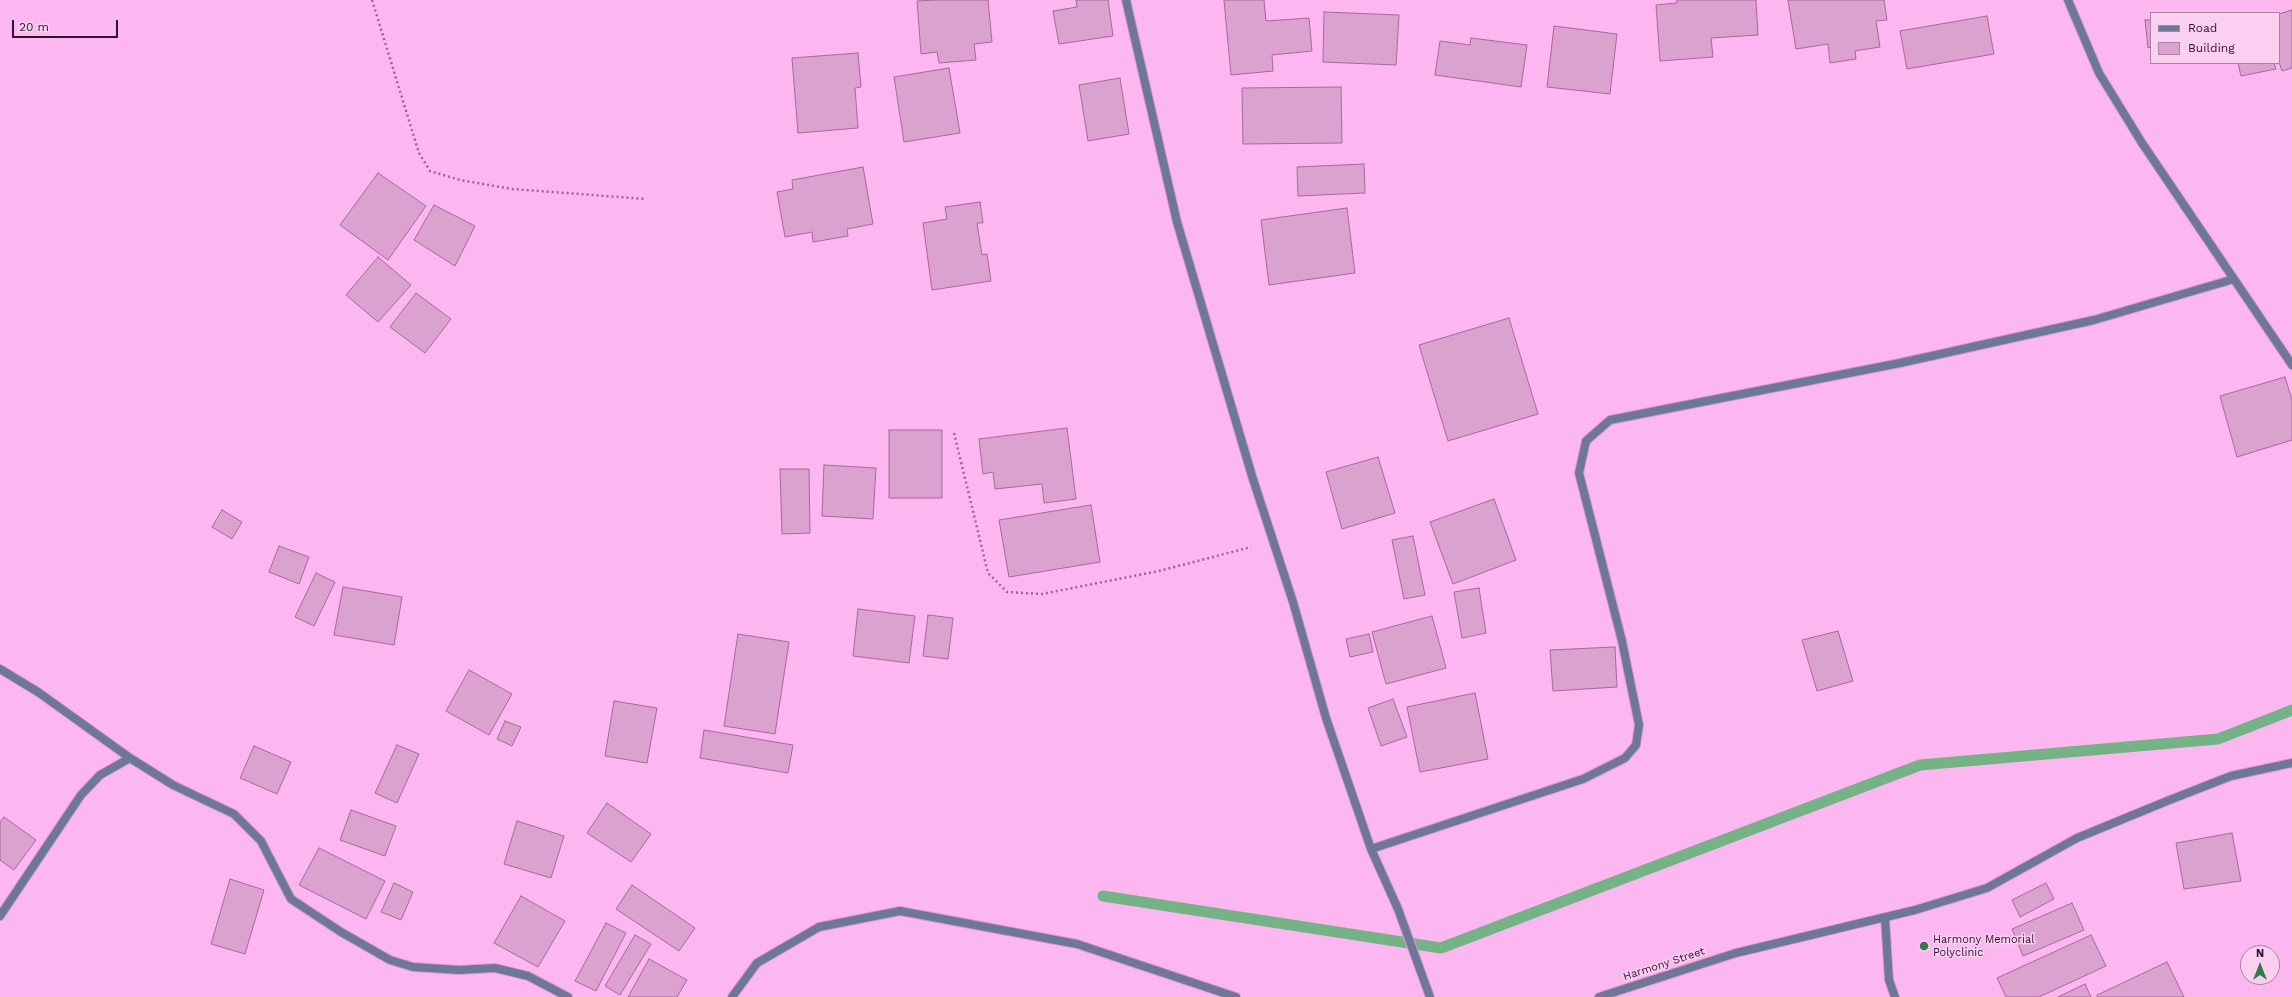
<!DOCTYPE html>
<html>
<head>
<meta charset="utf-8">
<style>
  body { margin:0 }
  #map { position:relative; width:2292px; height:997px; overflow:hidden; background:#fdb7f0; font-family:"Work Sans",sans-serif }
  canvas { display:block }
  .legend { position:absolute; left:2150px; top:12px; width:130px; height:52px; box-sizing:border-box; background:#facff1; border:1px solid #a884a1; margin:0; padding:5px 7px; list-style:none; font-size:12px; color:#2e142a }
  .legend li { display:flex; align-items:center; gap:8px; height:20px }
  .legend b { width:20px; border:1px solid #a884a1 }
  .north { position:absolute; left:2240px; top:945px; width:40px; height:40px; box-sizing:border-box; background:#facff1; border:1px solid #a884a1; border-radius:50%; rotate:0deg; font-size:11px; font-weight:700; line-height:16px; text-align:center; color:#2e142a }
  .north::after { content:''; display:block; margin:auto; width:14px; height:18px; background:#2d7b4b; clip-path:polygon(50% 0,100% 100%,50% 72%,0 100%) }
  .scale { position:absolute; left:12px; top:20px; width:106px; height:18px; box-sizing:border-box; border:2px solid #2e142a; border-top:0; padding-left:5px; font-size:12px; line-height:14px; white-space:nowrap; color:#2e142a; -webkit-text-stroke:3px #facff1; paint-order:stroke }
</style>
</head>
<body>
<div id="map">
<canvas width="2292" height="997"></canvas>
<ul class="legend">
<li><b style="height:5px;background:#6f7796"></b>Road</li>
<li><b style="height:11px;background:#dba2d0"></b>Building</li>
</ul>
<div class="north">N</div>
<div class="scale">20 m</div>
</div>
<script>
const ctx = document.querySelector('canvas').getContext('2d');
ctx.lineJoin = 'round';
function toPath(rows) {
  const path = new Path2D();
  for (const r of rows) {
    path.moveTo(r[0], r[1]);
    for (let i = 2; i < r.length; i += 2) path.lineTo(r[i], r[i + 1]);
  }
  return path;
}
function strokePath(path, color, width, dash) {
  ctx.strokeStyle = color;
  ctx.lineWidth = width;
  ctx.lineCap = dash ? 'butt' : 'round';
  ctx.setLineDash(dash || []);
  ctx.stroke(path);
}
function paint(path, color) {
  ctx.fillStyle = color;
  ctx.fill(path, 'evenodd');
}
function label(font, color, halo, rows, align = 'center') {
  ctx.font = font + ' "Work Sans",sans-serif';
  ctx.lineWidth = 3;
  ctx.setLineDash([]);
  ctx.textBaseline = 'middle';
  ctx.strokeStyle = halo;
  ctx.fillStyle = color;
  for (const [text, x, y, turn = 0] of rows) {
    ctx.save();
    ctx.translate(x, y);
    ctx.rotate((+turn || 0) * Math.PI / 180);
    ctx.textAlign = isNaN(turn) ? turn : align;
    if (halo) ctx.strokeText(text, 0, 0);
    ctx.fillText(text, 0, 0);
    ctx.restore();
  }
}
strokePath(toPath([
  [1103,896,1441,948,1920,765,2218,739,2292,710]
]), '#75b387', 11);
const building = toPath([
  [935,0,988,0,992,42,974,44,976,60,939,63,937,52,921,54,917,1,935,0],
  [1076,0,1108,0,1113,36,1059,44,1053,11,1077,7,1076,0],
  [1224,0,1264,0,1266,21,1309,18,1312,51,1272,55,1273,71,1231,75,1224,0],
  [1677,0,1756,0,1758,35,1711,38,1713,57,1660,61,1656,5,1677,3,1677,0],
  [1788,0,1884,0,1887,20,1876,21,1880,47,1855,51,1856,59,1830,63,1828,44,1796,49,1788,0],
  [2292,10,2292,68,2282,71,2279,62,2279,14,2292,10],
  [1324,12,1399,15,1396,65,1323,62,1324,12],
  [1987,16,1994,54,1907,69,1900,31,1987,16],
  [2145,20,2151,20,2151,47,2148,48,2145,20],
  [1554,26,1617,34,1610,94,1547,87,1554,26],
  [1471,38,1527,45,1521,87,1435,75,1440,41,1470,45,1471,38],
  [858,53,861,87,855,88,858,128,798,133,792,58,858,53],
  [2238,63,2274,63,2276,69,2241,76,2238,63],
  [949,68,960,133,904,142,894,77,949,68],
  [1120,78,1129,134,1088,141,1079,85,1120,78],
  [1341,87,1342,143,1243,144,1242,88,1341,87],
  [1364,164,1365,193,1298,196,1297,167,1364,164],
  [863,167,873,224,847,229,848,236,813,242,812,232,785,237,777,192,793,189,792,180,863,167],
  [378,173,426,206,388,260,340,225,378,173],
  [980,202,983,223,977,223,982,255,987,254,991,281,932,290,923,223,947,219,945,207,980,202],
  [434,205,475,226,455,266,414,240,434,205],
  [1347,208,1355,273,1269,285,1261,220,1347,208],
  [378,257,411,285,378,322,346,295,378,257],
  [416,293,451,319,425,353,390,327,416,293],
  [1509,318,1538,414,1448,441,1419,345,1509,318],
  [2285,377,2292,400,2292,440,2237,457,2220,396,2285,377],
  [1067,428,1076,499,1044,503,1042,484,995,489,993,472,983,474,979,439,1067,428],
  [889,430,942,430,942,498,889,498,889,430],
  [1378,457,1395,513,1342,529,1326,472,1378,457],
  [824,465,876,468,873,519,822,516,824,465],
  [780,469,809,469,810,533,782,534,780,469],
  [1494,499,1516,560,1453,584,1430,522,1494,499],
  [1091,505,1100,562,1009,577,999,520,1091,505],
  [222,510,242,522,232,539,212,527,222,510],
  [1413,536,1425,595,1404,599,1392,540,1413,536],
  [279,546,309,557,299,584,269,572,279,546],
  [316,573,335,582,314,626,295,617,316,573],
  [343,587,402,597,394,645,334,635,343,587],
  [1479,588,1486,633,1462,638,1454,592,1479,588],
  [858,609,915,616,909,663,853,656,858,609],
  [928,615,953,618,948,659,923,656,928,615],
  [1432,616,1446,668,1386,684,1372,632,1432,616],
  [1838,631,1853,681,1817,691,1802,640,1838,631],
  [738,634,789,642,775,734,724,726,738,634],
  [1369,634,1373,652,1350,657,1346,639,1369,634],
  [1615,647,1617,687,1553,691,1550,650,1615,647],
  [469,670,512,694,489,735,446,711,469,670],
  [1475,693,1488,759,1420,772,1407,707,1475,693],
  [1393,699,1407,737,1381,746,1368,708,1393,699],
  [614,701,657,708,647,763,605,756,614,701],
  [505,721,521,727,512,746,497,739,505,721],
  [704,730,793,745,788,773,700,758,704,730],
  [397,745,419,754,397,803,375,793,397,745],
  [254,746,291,762,277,794,240,778,254,746],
  [607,803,651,834,631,862,587,833,607,803],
  [351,810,396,826,385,856,340,840,351,810],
  [4,817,36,840,14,870,0,860,0,822,4,817],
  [517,821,564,836,551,878,504,864,517,821],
  [2232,833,2241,881,2184,889,2176,843,2232,833],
  [319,848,385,881,366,919,299,885,319,848],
  [230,879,264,890,245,954,211,944,230,879],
  [394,883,413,892,401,920,381,912,394,883],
  [2046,883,2054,899,2020,917,2012,900,2046,883],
  [632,885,695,928,679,951,616,909,632,885],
  [521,896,565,921,538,967,494,943,521,896],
  [2072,903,2084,930,2023,956,2012,929,2072,903],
  [606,923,626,933,596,991,575,981,606,923],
  [635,935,651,944,620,995,605,986,635,935],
  [2091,935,2106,966,2039,997,2006,997,1997,978,2091,935],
  [649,959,687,980,677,997,628,997,649,959],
  [2167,962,2184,997,2097,997,2097,995,2167,962],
  [2085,984,2091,997,2058,997,2085,984]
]);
paint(building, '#dba2d0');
strokePath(building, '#a7679c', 1);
const minor = toPath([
  [1126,0,1177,222,1252,476,1293,602,1326,718,1371,849,1398,909,1430,997],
  [2068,0,2099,73,2142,143,2292,365],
  [0,669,38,692,130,758,173,785,234,814,261,841,291,899,341,932,390,960,413,967,459,970,495,968,528,976,568,997],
  [1371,849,1583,779,1625,758,1636,745,1639,725,1622,641,1579,473,1586,441,1610,420,1900,363,2094,320,2234,279],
  [0,916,81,795,100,775,130,758],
  [1885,918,1889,980,1895,997],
  [732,997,757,963,819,927,900,911,1077,944,1236,997],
  [1599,997,1736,953,1915,910,1987,888,2077,838,2167,801,2231,776,2292,763]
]);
strokePath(minor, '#d89acc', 10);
strokePath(toPath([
  [372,0,419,153,430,171,460,180,512,189,646,199],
  [954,433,988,573,1007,592,1042,594,1159,571,1251,547]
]), '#98678f', 2.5, [2, 3]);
strokePath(minor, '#6f7796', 8);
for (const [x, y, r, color] of [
  [1924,946,5,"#2d7b4b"]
]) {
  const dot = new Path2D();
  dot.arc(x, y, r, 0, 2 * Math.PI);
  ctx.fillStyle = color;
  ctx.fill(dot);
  strokePath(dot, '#facff1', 1.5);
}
label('11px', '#2e142a', '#facff1', [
  ["Harmony Memorial",1933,940],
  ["Polyclinic",1933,953]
], 'left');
label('11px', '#2e142a', '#facff1', [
  ["Harmony Street",1664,964,-18]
]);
</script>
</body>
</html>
